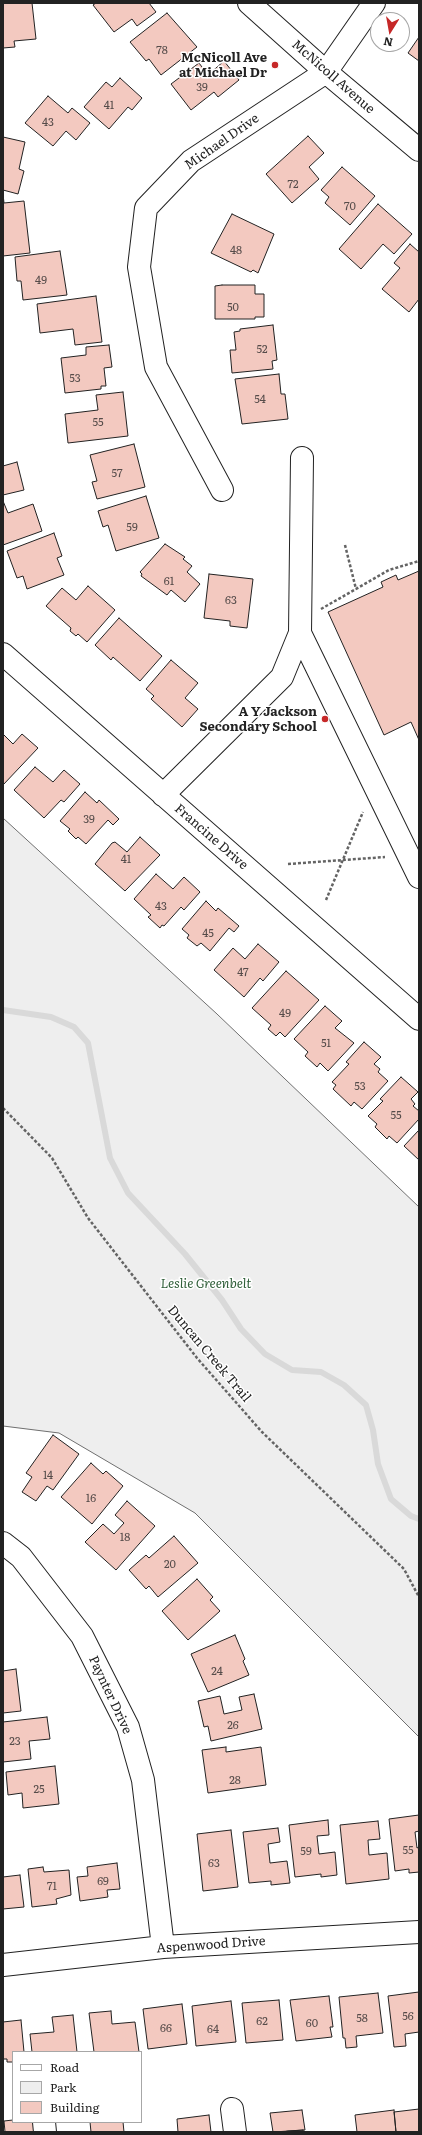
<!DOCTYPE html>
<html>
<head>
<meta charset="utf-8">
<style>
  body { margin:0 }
  #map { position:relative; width:422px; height:2135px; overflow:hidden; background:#fff; font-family:Literata,serif }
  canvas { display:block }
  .frame { position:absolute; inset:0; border:4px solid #222; pointer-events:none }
  .legend { position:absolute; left:12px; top:2051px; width:130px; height:72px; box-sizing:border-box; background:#fff; border:1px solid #a7a7a7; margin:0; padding:5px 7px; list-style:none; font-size:12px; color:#222 }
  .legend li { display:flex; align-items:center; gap:8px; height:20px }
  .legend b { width:20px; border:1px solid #a7a7a7 }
  .north { position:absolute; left:370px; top:12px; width:40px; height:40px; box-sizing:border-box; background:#fff; border:1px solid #a7a7a7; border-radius:50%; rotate:191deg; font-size:11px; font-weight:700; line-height:16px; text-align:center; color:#222 }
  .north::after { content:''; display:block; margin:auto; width:14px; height:18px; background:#c62828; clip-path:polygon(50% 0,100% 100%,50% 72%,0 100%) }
</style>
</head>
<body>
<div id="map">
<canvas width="422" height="2135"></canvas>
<div class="frame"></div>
<ul class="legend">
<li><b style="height:5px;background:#fff"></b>Road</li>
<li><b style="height:11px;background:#eee"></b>Park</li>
<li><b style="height:11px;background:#f3c9c0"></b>Building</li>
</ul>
<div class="north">N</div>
</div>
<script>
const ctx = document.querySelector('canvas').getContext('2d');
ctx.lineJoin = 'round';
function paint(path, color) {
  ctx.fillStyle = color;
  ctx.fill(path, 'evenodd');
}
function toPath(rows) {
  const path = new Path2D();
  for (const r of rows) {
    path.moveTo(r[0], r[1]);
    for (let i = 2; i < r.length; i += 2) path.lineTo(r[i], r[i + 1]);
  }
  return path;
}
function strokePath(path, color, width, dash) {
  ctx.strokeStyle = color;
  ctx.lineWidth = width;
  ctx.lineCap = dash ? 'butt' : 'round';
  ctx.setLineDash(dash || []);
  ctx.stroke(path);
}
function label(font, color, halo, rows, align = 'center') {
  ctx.font = font + ' Literata,serif';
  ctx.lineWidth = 3;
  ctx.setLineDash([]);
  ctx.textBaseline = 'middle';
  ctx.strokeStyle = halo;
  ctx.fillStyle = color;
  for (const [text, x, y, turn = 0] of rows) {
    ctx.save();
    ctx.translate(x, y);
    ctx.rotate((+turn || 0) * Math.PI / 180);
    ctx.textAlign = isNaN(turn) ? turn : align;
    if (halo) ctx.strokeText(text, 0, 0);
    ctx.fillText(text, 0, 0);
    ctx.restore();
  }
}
const green = toPath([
  [3,818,217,1014,419,1207,419,1737,195,1513,59,1433,3,1426,3,818]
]);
paint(green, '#eee');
strokePath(green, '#6f6f6f', 1);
strokePath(toPath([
  [3,1010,51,1017,74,1027,88,1043,110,1158,128,1193,185,1254,222,1300,241,1329,265,1354,292,1370,321,1372,344,1385,366,1405,373,1430,378,1464,391,1499,411,1516,419,1519]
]), '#d9d9d9', 6);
const building = toPath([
  [3,3,32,3,36,39,14,41,15,47,3,48,3,3],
  [96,3,149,3,156,12,137,26,132,19,114,32,93,5,96,3],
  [167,13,197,47,161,75,149,59,146,61,130,42,167,13],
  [419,37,419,61,408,53,419,37],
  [224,61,239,80,218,97,214,92,191,110,171,84,199,63,208,75,224,61],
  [120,78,142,98,132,110,128,107,109,129,84,107,106,82,112,87,120,78],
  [48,96,68,113,72,108,90,123,76,140,66,131,53,146,25,123,48,96],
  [308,136,324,153,309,167,319,179,292,203,266,174,308,136],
  [3,137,25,142,19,169,24,171,18,194,3,190,3,137],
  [342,167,375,196,350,225,325,203,329,197,321,190,342,167],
  [3,194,4,203,24,201,30,253,3,256,3,194],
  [378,204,412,234,394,254,383,244,361,269,339,249,378,204],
  [232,214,274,234,258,273,253,270,251,272,211,253,232,214],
  [410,244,419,252,419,299,409,312,382,289,400,268,394,263,410,244],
  [60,251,67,295,23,300,21,281,17,281,15,257,60,251],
  [222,285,255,285,255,294,264,294,264,317,255,317,255,319,215,319,215,286,222,285],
  [96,296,102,342,75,345,73,329,40,333,37,304,96,296],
  [273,325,277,360,272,361,273,369,232,373,230,350,236,350,234,332,240,331,240,329,273,325],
  [109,345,112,367,104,368,106,386,101,386,101,389,65,393,61,358,86,355,86,347,109,345],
  [279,374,281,394,285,394,288,419,242,424,235,379,279,374],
  [123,392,128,436,68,443,65,414,98,410,96,395,123,392],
  [134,444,145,487,97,499,92,482,97,481,90,455,134,444],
  [17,462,24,490,3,495,3,466,17,462],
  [146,496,159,538,116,551,108,525,103,527,98,511,146,496],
  [3,501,8,513,33,504,42,531,3,545,3,501],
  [54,533,62,556,57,558,64,575,27,589,23,576,17,578,7,551,54,533],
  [165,544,185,557,183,559,192,566,187,572,200,584,185,602,171,590,167,595,141,576,142,574,140,572,165,544],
  [419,571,419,740,411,722,384,735,328,612,383,587,381,582,396,575,398,580,419,571],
  [209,574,253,579,247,628,230,626,230,621,204,618,209,574],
  [88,586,115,610,87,642,78,634,76,636,70,631,71,628,46,606,62,588,76,600,88,586],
  [119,618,162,656,140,681,113,657,111,660,95,645,119,618],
  [171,660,198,683,185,698,198,709,182,727,151,699,154,696,146,689,171,660],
  [3,734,13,744,22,734,38,748,3,785,3,734],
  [35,767,53,782,64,770,80,784,64,802,61,800,44,818,14,790,35,767],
  [85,792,97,803,99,800,119,819,113,825,108,820,86,844,78,837,76,839,68,831,70,829,60,821,85,792],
  [140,837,160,855,125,891,95,864,112,843,115,842,127,852,140,837],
  [156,874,173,889,184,877,200,892,184,910,181,907,164,926,162,925,160,928,148,917,151,915,134,899,156,874],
  [206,901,216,911,218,908,239,926,234,932,229,928,210,951,201,943,197,946,187,938,189,935,182,929,206,901],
  [258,944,279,962,263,981,260,978,244,997,214,970,233,948,245,959,258,944],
  [286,971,319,1000,285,1037,280,1032,276,1036,268,1029,271,1025,252,1008,286,971],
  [325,1006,342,1021,335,1028,354,1043,328,1071,320,1063,317,1067,305,1056,308,1052,294,1039,325,1006],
  [364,1042,381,1057,374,1064,380,1069,378,1072,388,1081,362,1109,354,1102,351,1106,333,1089,336,1085,332,1082,349,1064,346,1062,364,1042],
  [401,1077,418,1092,411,1099,415,1104,413,1106,419,1111,419,1119,397,1143,389,1136,387,1139,375,1127,377,1124,368,1116,383,1101,380,1099,401,1077],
  [419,1130,419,1160,404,1146,419,1130],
  [53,1435,79,1454,53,1490,47,1486,36,1501,22,1492,32,1477,26,1473,53,1435],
  [91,1463,103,1474,106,1471,123,1486,92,1524,61,1497,91,1463],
  [127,1501,155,1526,116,1570,85,1542,103,1524,114,1534,124,1523,115,1515,127,1501],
  [174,1536,198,1563,158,1597,149,1586,146,1589,129,1570,146,1555,149,1558,174,1536],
  [197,1579,213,1597,210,1600,220,1611,188,1640,162,1611,197,1579],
  [235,1635,245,1659,243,1661,249,1675,208,1692,191,1654,235,1635],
  [16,1669,21,1711,3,1713,3,1671,16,1669],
  [254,1694,262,1729,211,1741,208,1726,204,1727,198,1701,220,1696,224,1714,242,1710,239,1697,254,1694],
  [47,1717,50,1739,29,1741,31,1759,3,1762,3,1722,47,1717],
  [226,1747,226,1752,261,1747,266,1785,208,1793,202,1750,226,1747],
  [55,1766,59,1804,23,1808,22,1793,8,1795,6,1772,55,1766],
  [419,1815,419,1831,415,1832,417,1848,419,1847,419,1872,409,1873,409,1869,395,1871,389,1819,419,1815],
  [328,1820,329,1835,317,1836,319,1854,335,1852,337,1875,321,1877,321,1874,295,1877,289,1825,328,1820],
  [378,1821,380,1839,368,1840,369,1855,387,1853,389,1879,346,1884,340,1825,378,1821],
  [278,1828,280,1842,268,1844,270,1863,287,1861,290,1883,271,1885,271,1881,249,1883,243,1832,278,1828],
  [231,1830,238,1887,203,1891,197,1834,231,1830],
  [117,1863,120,1889,107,1890,108,1897,80,1901,77,1877,88,1876,87,1867,117,1863],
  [43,1867,44,1872,69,1870,71,1895,56,1899,57,1904,32,1907,28,1869,43,1867],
  [20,1875,24,1907,3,1909,3,1877,20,1875],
  [419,1992,419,2032,405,2034,406,2046,394,2047,388,1996,419,1992],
  [378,1993,383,2033,356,2036,357,2047,346,2048,345,2038,343,2038,339,1997,378,1993],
  [329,1996,333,2027,330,2027,332,2037,296,2041,290,2000,329,1996],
  [279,2000,283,2040,246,2043,242,2003,279,2000],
  [231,2001,236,2042,196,2046,192,2006,231,2001],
  [182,2004,187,2044,148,2049,143,2009,182,2004],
  [111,2011,112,2024,135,2022,139,2052,94,2052,89,2013,111,2011],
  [73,2015,77,2052,32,2052,30,2034,54,2032,52,2017,73,2015],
  [21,2020,24,2052,13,2052,13,2062,7,2062,7,2059,3,2059,3,2022,21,2020],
  [419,2109,419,2132,396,2132,394,2112,419,2109],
  [302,2110,305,2130,273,2132,270,2113,302,2110],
  [394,2110,396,2132,357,2132,355,2115,394,2110],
  [209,2115,211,2132,178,2132,177,2119,209,2115],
  [13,2120,13,2122,43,2122,44,2132,5,2132,4,2121,13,2120],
  [90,2122,123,2122,124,2132,91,2132,90,2122],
  [303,2130,303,2132,283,2132,288,2131,303,2130]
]);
paint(building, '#f3c9c0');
strokePath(building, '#222', 1);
const minor = toPath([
  [249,3,326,72,419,150],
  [222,490,156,367,139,267,146,208,191,161,326,72,374,3],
  [300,633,419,877],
  [3,654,419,1019],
  [163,795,282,677,300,633,302,458],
  [3,1543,21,1557,82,1636,128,1727,143,1780,163,1947],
  [3,1965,163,1947,419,1932],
  [232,2109,235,2132],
  [44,2122,45,2132]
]);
strokePath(minor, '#222', 24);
strokePath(toPath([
  [345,545,356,589],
  [321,609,389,570,419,561],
  [288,864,385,857],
  [326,900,363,812],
  [3,1108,52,1158,88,1218,197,1358,262,1432,404,1569,419,1597]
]), '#646464', 2.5, [3, 2]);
strokePath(minor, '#fff', 22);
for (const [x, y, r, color] of [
  [275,65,4,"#c62828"],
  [325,719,4,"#c62828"]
]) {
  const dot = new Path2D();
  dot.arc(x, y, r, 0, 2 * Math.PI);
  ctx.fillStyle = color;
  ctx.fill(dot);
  strokePath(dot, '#fff', 1.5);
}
label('11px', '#564c4a', null, [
  ["78",162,51],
  ["39",202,88],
  ["41",109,106],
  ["43",48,123],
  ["72",293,185],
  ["70",350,207],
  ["48",236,251],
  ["49",41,281],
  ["50",233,308],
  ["52",262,350],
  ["53",75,379],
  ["54",260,400],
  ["55",98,423],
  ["57",117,474],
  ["59",132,528],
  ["61",169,582],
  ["63",231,601],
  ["39",89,820],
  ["41",126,860],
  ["43",161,907],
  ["45",208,934],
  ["47",243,973],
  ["49",285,1014],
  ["51",326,1044],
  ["53",360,1087],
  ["55",396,1116],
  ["14",48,1476],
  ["16",91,1499],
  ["18",125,1538],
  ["20",170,1565],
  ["24",217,1672],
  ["26",233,1726],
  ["23",15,1742],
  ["28",235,1781],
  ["25",39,1790],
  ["55",408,1851],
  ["59",306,1852],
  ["63",214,1864],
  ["69",103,1882],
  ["71",52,1887],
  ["56",408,2017],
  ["58",362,2019],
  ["62",262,2022],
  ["60",312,2024],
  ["66",166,2029],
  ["64",213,2030]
]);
label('bold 13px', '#222', '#fff', [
  ["McNicoll Ave",267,58],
  ["at Michael Dr",267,73],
  ["A Y Jackson",317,712],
  ["Secondary School",317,727]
], 'right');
label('13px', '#222', '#fff', [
  ["McNicoll Avenue",333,77,41],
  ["Michael Drive",222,142,-35],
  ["Francine Drive",211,837,41],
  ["Duncan Creek Trail",209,1354,50],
  ["Paynter Drive",110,1695,65],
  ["Aspenwood Drive",211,1945,-4]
]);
label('italic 13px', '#2f5e38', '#fff', [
  ["Leslie Greenbelt",206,1284]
]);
</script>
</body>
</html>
